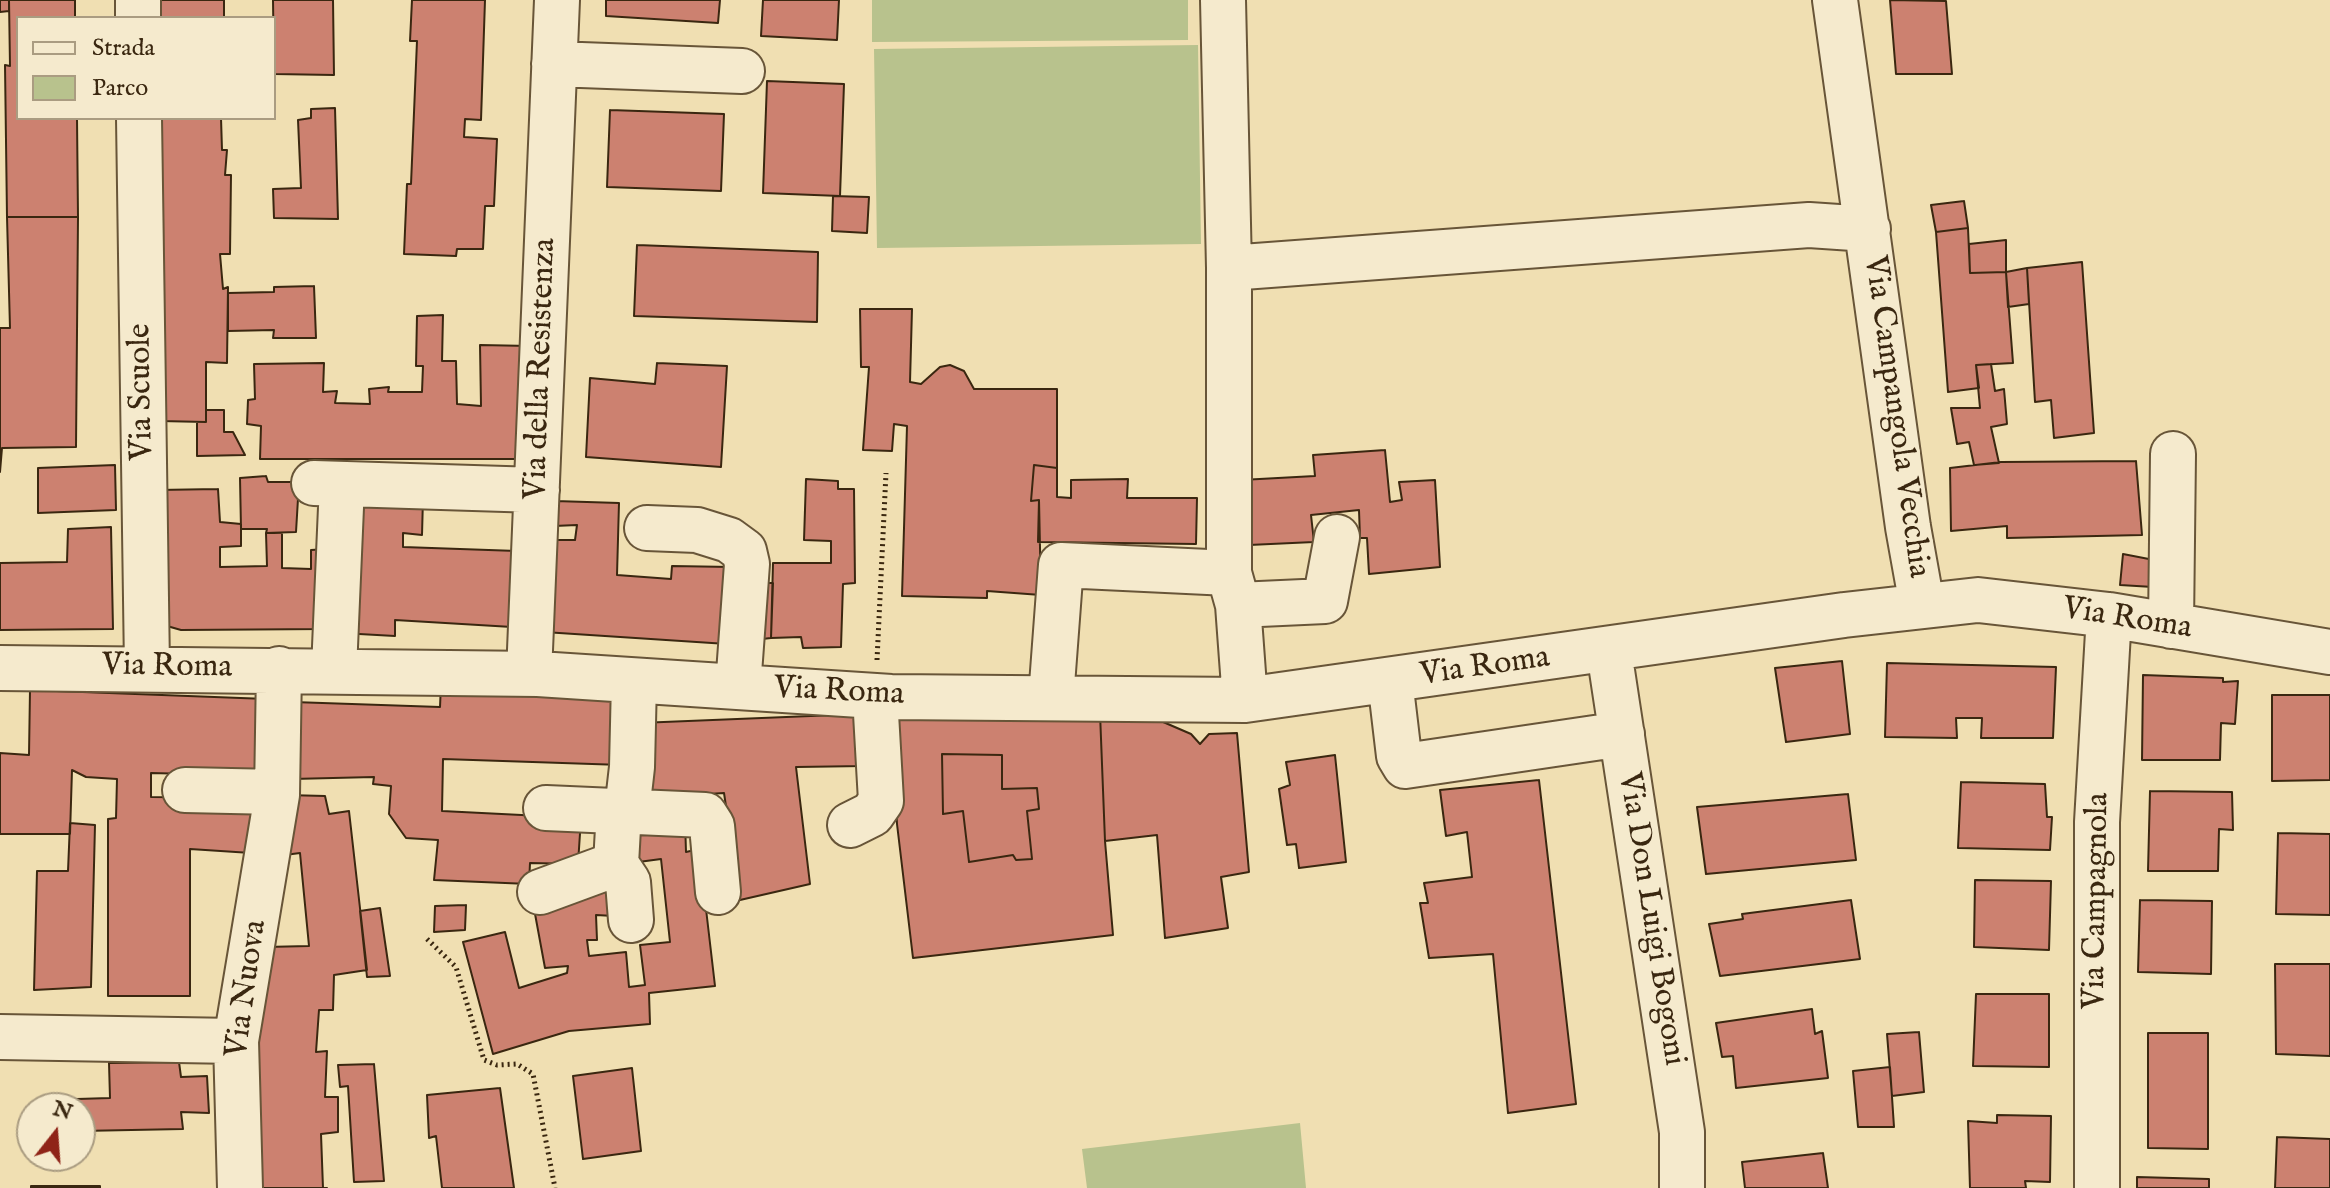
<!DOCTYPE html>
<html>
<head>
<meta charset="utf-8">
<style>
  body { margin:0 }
  #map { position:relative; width:2330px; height:1188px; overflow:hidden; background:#f0dfb2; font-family:"IM FELL English",serif }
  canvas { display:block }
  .legend { position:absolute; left:16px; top:16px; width:260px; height:104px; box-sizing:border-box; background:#f5eacd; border:2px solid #aa9c81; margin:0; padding:10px 14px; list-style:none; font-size:24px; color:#3a2710 }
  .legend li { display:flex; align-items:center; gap:16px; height:40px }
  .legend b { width:40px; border:2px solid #aa9c81 }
  .north { position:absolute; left:16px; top:1092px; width:80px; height:80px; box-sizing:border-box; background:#f5eacd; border:2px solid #aa9c81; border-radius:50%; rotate:17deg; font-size:22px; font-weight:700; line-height:32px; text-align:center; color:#3a2710 }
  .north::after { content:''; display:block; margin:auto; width:28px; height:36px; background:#8f2418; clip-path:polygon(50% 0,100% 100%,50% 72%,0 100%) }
</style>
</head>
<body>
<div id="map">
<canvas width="2330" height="1188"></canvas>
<ul class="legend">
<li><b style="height:10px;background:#f5eacd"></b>Strada</li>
<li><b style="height:22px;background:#b8c28d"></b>Parco</li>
</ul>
<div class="north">N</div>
</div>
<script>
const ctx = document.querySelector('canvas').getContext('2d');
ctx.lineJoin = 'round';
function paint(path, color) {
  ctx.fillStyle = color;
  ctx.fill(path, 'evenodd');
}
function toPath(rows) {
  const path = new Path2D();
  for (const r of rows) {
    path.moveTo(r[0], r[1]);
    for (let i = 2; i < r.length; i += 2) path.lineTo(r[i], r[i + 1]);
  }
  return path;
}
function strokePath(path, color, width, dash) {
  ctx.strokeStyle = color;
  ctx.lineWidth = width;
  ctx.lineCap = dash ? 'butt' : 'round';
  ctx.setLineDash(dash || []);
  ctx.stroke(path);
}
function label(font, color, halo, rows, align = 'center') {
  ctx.font = font + ' "IM FELL English",serif';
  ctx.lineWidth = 6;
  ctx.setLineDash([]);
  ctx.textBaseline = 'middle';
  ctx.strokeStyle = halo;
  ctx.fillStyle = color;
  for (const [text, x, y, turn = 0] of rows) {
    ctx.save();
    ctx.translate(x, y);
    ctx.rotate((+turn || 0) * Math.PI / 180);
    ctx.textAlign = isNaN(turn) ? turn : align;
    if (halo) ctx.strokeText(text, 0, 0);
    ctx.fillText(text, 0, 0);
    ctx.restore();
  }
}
paint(toPath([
  [872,0,1188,0,1188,40,872,42],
  [1198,45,1201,244,877,248,874,49],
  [1300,1123,1306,1188,1087,1188,1082,1149]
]), '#b8c28d');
const building = toPath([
  [0,0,9,0,9,11,0,12,0,0],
  [9,0,75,0,75,18,18,18,18,118,77,118,78,217,7,217,5,65,10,66,9,0],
  [154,0,224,0,224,18,154,18,154,0],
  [273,0,333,0,334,75,274,74,273,0],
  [412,0,485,0,481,120,465,119,464,137,497,139,494,206,485,206,483,249,457,249,456,256,404,254,407,184,411,184,417,41,410,41,412,0],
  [606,0,720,0,718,23,606,16,606,0],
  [763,0,839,0,837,40,761,36,763,0],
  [1890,0,1946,1,1952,74,1896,74,1890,0],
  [767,81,844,84,840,196,763,193,767,81],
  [335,108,338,219,274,218,273,189,301,188,298,120,311,118,311,109,335,108],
  [610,110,724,114,721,191,607,187,610,110],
  [154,118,221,118,222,150,227,150,225,175,231,175,230,254,220,254,223,289,228,287,227,363,206,362,206,422,160,421,154,118],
  [833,196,869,197,867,233,832,231,833,196],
  [1964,201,1968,228,1936,232,1931,205,1964,201],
  [7,217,78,217,76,447,2,448,0,472,0,328,10,328,7,217],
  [1968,228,1970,273,2006,272,2013,363,1976,365,1979,388,1948,392,1936,232,1968,228],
  [2006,240,2006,272,1970,273,1969,244,2006,240],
  [637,245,818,252,817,322,634,316,637,245],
  [2082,262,2094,433,2054,438,2051,400,2035,402,2027,268,2082,262],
  [2027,268,2029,304,2008,307,2006,272,2027,268],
  [314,286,316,338,273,338,274,330,228,331,228,293,274,292,274,287,314,286],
  [860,309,912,309,910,382,921,384,940,367,950,365,964,371,974,389,1057,389,1057,468,1034,465,1031,501,1039,500,1041,595,987,591,987,598,902,596,907,426,894,424,892,451,863,450,869,367,861,367,860,309],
  [443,315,442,361,456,361,457,404,481,406,480,345,530,346,527,459,260,459,261,426,247,424,248,400,255,399,254,364,324,363,323,392,337,391,335,403,370,404,369,389,389,387,388,392,422,392,423,366,416,366,417,316,443,315],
  [657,363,727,366,721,467,586,457,590,378,655,384,657,363],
  [1991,364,1995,391,2004,389,2007,424,1991,427,1999,463,1974,465,1969,442,1957,444,1951,408,1980,408,1976,365,1991,364],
  [206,410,224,410,224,432,233,432,245,455,197,456,197,422,206,422,206,410],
  [1385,450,1390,502,1402,500,1399,482,1435,480,1440,567,1369,574,1367,538,1360,538,1359,510,1311,515,1314,542,1249,545,1241,480,1315,476,1313,455,1385,450],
  [2136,461,2142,535,2007,538,2007,526,1951,531,1950,468,2001,462,2136,461],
  [115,465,116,510,38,513,38,468,115,465],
  [1034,465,1057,468,1057,497,1071,498,1071,480,1128,479,1127,498,1197,498,1196,544,1038,542,1039,500,1031,501,1034,465],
  [266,476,268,482,299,482,296,532,266,533,267,529,241,529,240,478,266,476],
  [806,479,838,481,838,489,854,489,855,583,843,584,841,647,803,648,801,637,771,638,773,563,831,563,831,541,804,540,806,479],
  [218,489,220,522,241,524,241,546,220,547,220,567,267,566,266,533,282,533,282,568,311,569,311,550,327,549,326,629,181,630,167,626,158,490,218,489],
  [350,496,423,498,422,535,403,533,403,547,517,551,512,627,395,620,395,636,341,633,350,496],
  [555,501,619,503,617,575,671,579,672,566,732,567,727,644,544,632,547,540,575,540,577,525,554,526,555,501],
  [111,527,113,629,0,630,0,563,67,562,68,529,111,527],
  [2123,554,2154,560,2153,587,2120,585,2123,554],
  [754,583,773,583,771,638,753,640,754,583],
  [1842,661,1850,734,1786,742,1775,668,1842,661],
  [1887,663,2056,667,2053,738,1981,738,1982,718,1956,718,1957,738,1885,737,1887,663],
  [2143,675,2223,678,2223,682,2238,681,2235,724,2221,723,2220,760,2142,760,2143,675],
  [441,684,621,691,622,765,443,759,442,811,581,818,578,864,530,863,529,884,434,880,438,840,406,838,389,814,391,786,373,784,374,777,292,779,293,702,440,707,441,684],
  [30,690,267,699,268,776,151,773,151,797,259,798,251,853,190,849,190,996,108,996,108,819,116,818,117,779,86,777,72,770,70,834,0,834,0,753,29,755,30,690],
  [2272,695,2330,695,2330,780,2272,781,2272,695],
  [1100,713,1105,841,1113,935,913,958,897,824,891,715,1100,713],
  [942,754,1002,755,1002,789,1037,788,1039,809,1027,811,1032,859,1016,860,1013,855,969,862,963,811,943,814,942,754],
  [1100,713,1147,715,1191,734,1200,744,1209,734,1237,733,1249,872,1221,877,1228,928,1165,938,1157,835,1105,841,1100,713],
  [860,714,864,766,796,767,810,884,740,900,724,793,645,798,639,723,860,714],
  [942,754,1002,755,1002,789,1037,788,1039,809,1027,811,1032,859,1016,860,1013,855,969,862,963,811,943,814,942,754],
  [1335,755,1346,862,1299,868,1296,844,1287,845,1279,789,1290,785,1286,762,1335,755],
  [1539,780,1576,1104,1508,1113,1493,954,1429,958,1420,903,1428,903,1424,883,1472,877,1467,832,1446,836,1440,790,1539,780],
  [1961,782,2045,784,2047,817,2052,817,2050,850,1958,848,1961,782],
  [2150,791,2232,792,2233,830,2219,829,2218,871,2148,871,2150,791],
  [1848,794,1856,860,1706,874,1697,807,1848,794],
  [286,795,325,796,329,814,349,811,367,970,334,975,333,1010,319,1010,316,1052,327,1051,325,1097,338,1097,338,1132,321,1134,323,1188,327,1188,260,1188,259,1090,252,1090,265,947,309,946,300,853,277,856,286,795],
  [685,820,686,852,699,849,715,986,649,993,650,1024,569,1031,493,1054,463,942,505,932,519,988,567,973,568,966,545,968,533,903,614,881,614,916,596,915,597,940,587,940,589,956,626,952,629,987,645,985,640,945,670,942,661,859,631,863,625,826,685,820],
  [70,823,95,825,91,987,34,990,37,871,68,871,70,823],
  [2278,833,2330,834,2330,915,2276,914,2278,833],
  [1975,880,2051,881,2049,950,1974,947,1975,880],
  [1851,900,1860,959,1720,976,1709,924,1743,919,1742,914,1851,900],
  [2140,900,2212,901,2211,974,2138,972,2140,900],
  [466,905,465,930,434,932,435,906,466,905],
  [380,908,390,976,367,977,360,911,380,908],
  [2275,964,2330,964,2330,1056,2276,1054,2275,964],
  [1976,994,2049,994,2049,1067,1973,1066,1976,994],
  [1812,1009,1815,1034,1822,1031,1828,1078,1736,1088,1733,1056,1722,1057,1716,1023,1812,1009],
  [1919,1032,1924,1092,1892,1096,1887,1034,1919,1032],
  [2148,1033,2208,1033,2208,1149,2148,1148,2148,1033],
  [179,1062,181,1077,207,1076,209,1113,181,1112,183,1129,80,1131,77,1099,110,1098,109,1063,179,1062],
  [374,1064,384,1181,354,1182,348,1086,340,1087,338,1065,374,1064],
  [1890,1067,1894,1127,1858,1127,1853,1071,1890,1067],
  [632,1068,641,1151,583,1159,573,1076,632,1068],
  [500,1088,514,1188,442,1188,436,1136,429,1138,427,1095,500,1088],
  [1997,1115,2051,1116,2050,1182,2025,1181,2026,1188,1970,1188,1968,1121,1997,1123,1997,1115],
  [2277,1137,2330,1139,2330,1188,2275,1188,2277,1137],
  [1823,1153,1828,1188,1745,1188,1742,1162,1823,1153],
  [2137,1177,2209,1179,2209,1188,2137,1188,2137,1177],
  [31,1186,100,1186,100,1188,31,1188,31,1186]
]);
paint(building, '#cc8170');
strokePath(building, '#3a2710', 2);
const minor = toPath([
  [138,0,138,18],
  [1223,0,1229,268,1229,573,1238,605,1245,700],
  [1835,0,1908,527,1922,605],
  [554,64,742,71],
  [139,118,147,667],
  [1229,268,1809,225,1868,229],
  [314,483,537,490],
  [647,528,697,530,729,540,744,551,747,564,738,687],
  [1238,605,1325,601,1337,537],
  [2171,626,2173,454],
  [1609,651,1682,1132,1682,1188],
  [0,668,538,674,891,697,1245,700,1844,615,1978,600,2109,615,2330,652],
  [334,670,342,484],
  [529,674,557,0],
  [1390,680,1399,756,1405,766,1622,734],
  [1051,698,1061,565,1229,573],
  [185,790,277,792],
  [546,808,705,815,712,826,718,892],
  [850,825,872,814,881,801,875,696],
  [540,892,616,864],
  [631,920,628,882,616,864,618,828,627,811,632,767,634,681],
  [0,1037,236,1041],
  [240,1188,236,1041,277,795,279,669],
  [2097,1188,2097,822,2109,615]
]);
strokePath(minor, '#685538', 48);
strokePath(toPath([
  [877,660,886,473],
  [427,939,456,967,484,1060,497,1065,517,1064,533,1074,555,1188]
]), '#3a2710', 5, [2, 4]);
strokePath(minor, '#f5eacd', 44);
label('32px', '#3a2710', '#f5eacd', [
  ["Via della Resistenza",542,369,-88],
  ["Via Scuole",143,392,-91],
  ["Via Campangola Vecchia",1895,417,82],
  ["Via Roma",2127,620,9],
  ["Via Roma",167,668,1],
  ["Via Roma",1485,668,-8],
  ["Via Roma",839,693,3],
  ["Via Campagnola",2098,901,-89],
  ["Via Don Luigi Bogoni",1650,919,81],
  ["Via Nuova",248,989,-82]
]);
</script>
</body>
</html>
